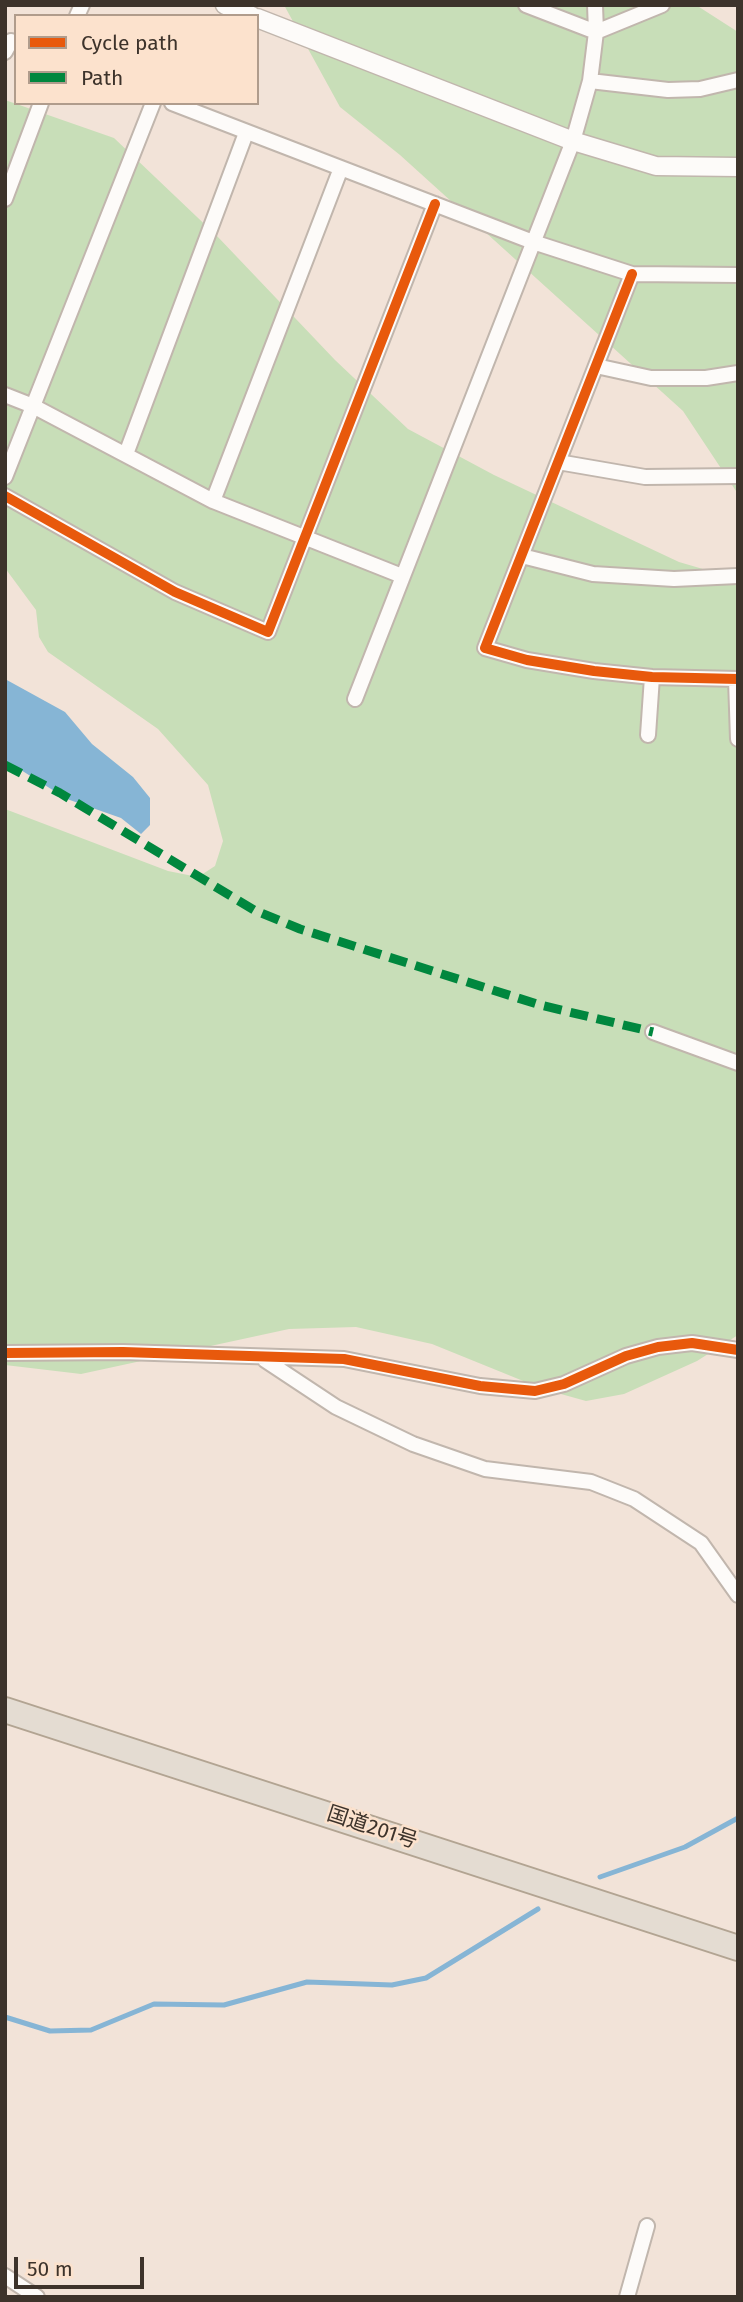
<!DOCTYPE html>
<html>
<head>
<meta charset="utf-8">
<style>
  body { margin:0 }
  #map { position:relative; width:743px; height:2302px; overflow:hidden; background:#f2e3d8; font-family:"Fira Sans",sans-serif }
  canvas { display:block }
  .frame { position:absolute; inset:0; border:7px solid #3d332b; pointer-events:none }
  .legend { position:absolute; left:14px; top:14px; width:245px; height:91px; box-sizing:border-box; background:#fce2cd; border:2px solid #b09c8c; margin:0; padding:9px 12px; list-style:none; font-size:21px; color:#3d332b }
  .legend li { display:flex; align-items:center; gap:14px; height:35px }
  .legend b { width:35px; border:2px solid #b09c8c }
  .scale { position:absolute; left:14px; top:2257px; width:130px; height:32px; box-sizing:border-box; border:4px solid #3d332b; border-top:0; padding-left:9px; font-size:21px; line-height:24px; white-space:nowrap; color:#3d332b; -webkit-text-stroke:5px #fce2cd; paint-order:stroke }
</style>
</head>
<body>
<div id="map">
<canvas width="743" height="2302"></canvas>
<div class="frame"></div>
<ul class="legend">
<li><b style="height:9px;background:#e8590c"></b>Cycle path</li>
<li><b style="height:9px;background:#00873e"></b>Path</li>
</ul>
<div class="scale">50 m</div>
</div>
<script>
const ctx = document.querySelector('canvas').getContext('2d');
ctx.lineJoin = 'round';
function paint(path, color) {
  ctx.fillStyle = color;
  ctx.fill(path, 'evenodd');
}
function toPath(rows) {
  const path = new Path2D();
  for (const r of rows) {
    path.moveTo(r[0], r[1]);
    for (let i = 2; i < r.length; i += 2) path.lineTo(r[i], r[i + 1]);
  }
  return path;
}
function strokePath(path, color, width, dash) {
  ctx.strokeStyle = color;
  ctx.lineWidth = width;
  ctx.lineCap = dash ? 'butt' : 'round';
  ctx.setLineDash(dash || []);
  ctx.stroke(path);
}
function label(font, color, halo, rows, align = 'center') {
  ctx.font = font + ' "Fira Sans","Noto Sans JP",sans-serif';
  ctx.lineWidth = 5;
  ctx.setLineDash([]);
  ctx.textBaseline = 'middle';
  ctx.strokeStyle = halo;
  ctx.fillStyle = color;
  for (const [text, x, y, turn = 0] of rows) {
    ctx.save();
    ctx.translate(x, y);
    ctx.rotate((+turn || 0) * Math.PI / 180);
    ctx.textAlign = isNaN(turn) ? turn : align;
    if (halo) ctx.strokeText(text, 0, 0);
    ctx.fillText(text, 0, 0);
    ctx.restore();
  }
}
paint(toPath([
  [284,5,696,5,738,32,738,494,683,411,400,155,340,107],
  [5,100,114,138,217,236,335,360,408,429,494,475,679,562,720,574,738,568,738,1335,697,1361,624,1394,586,1401,543,1389,432,1344,356,1327,289,1329,81,1374,5,1365,5,809,168,871,198,877,215,866,223,841,208,785,158,729,48,652,39,637,36,610,5,568]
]), '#c8deb8');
paint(toPath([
  [5,679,65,712,92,744,133,777,150,798,150,825,141,834,121,818,67,799,5,760]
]), '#86b5d5');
strokePath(toPath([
  [600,1877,685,1847,738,1818],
  [5,2017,50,2031,91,2030,154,2004,224,2005,307,1982,392,1985,426,1978,538,1909]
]), '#86b5d5', 5);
const minor = toPath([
  [526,5,596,32,662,5],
  [77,16,82,5],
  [5,52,11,41],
  [590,81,668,90,700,89,738,80],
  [172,103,533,242,632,274,738,275],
  [5,199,41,103],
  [632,274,485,648,527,660,594,671,652,677,738,679],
  [596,366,651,378,706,378,738,373],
  [5,395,33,406,213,501,402,576],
  [126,454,246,133],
  [558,462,645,477,738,476],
  [5,477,153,103],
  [5,496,175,592,268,632,435,204],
  [213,501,341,168],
  [522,556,593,574,674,579,738,576],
  [736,679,738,739],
  [355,699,573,141,590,81,596,32,595,5],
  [648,735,652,677],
  [653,1032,738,1063],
  [5,1353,123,1352,344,1359,480,1386,535,1391,564,1384,626,1356,658,1347,692,1343,738,1350],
  [265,1360,336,1407,413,1444,485,1469,591,1482,634,1499,701,1543,738,1595],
  [5,2276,37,2297],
  [627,2297,647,2226]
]);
const tertiary = toPath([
  [225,5,252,16],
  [257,18,573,141,656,166,738,167]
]);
const trunk = toPath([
  [5,1710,738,1948]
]);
strokePath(minor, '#c1b6ad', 18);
strokePath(tertiary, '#c1b6ad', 21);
strokePath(trunk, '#b2a492', 28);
strokePath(minor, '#fdfbf9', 14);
strokePath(tertiary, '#fdfbf9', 18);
strokePath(trunk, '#e4dcd2', 24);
strokePath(toPath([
  [5,765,60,793,254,910,300,929,540,1005,653,1032]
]), '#00873e', 9, [18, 9]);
strokePath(toPath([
  [632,274,485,648,527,660,594,671,652,677,738,679],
  [5,496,175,592,268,632,435,204],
  [5,1353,123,1352,344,1359,480,1386,535,1391,564,1384,626,1356,658,1347,692,1343,738,1350]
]), '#e8590c', 10);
label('21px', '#3d332b', '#fce2cd', [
  ["国道201号",372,1828,18]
]);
</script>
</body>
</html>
